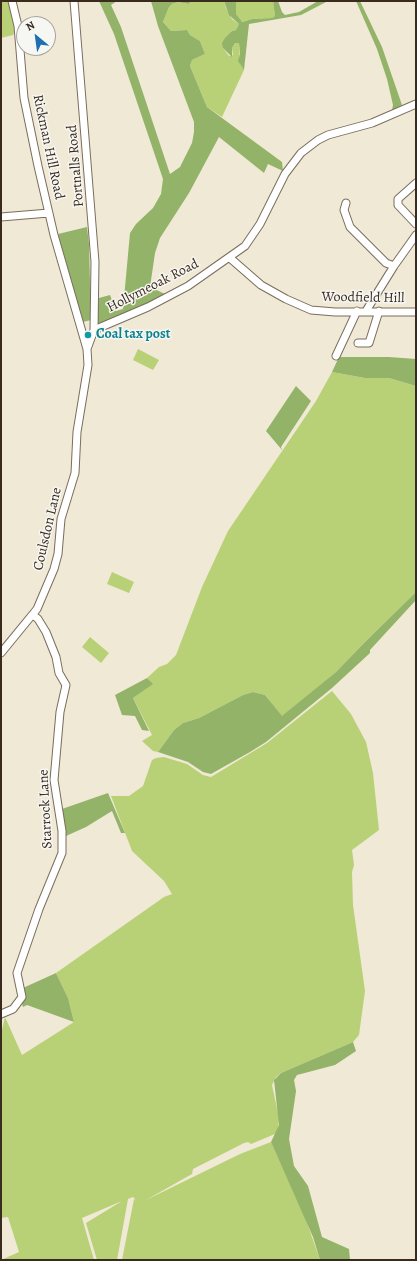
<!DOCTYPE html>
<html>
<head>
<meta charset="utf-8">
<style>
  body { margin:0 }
  #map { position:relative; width:417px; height:1261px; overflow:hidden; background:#f0e9d5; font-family:Alegreya,serif }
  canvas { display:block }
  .frame { position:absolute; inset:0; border:2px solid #3b2a1e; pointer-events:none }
  .north { position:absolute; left:16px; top:16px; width:40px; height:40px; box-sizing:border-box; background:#f6f6f2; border:1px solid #aba49d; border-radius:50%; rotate:331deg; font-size:11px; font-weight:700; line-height:16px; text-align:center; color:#3b2a1e }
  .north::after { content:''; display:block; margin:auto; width:14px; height:18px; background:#1f6fb2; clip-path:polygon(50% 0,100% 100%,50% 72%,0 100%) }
</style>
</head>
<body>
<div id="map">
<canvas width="417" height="1261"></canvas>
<div class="frame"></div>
<div class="north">N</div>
</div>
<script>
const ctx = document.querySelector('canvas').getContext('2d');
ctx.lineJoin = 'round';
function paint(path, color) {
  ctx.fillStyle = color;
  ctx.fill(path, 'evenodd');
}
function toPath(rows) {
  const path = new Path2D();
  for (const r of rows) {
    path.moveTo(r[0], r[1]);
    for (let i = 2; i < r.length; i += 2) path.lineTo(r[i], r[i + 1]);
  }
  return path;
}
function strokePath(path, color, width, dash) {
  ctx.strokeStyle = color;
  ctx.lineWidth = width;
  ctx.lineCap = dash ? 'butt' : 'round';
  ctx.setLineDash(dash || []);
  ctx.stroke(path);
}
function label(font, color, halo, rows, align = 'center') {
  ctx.font = font + ' Alegreya,serif';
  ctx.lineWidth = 3;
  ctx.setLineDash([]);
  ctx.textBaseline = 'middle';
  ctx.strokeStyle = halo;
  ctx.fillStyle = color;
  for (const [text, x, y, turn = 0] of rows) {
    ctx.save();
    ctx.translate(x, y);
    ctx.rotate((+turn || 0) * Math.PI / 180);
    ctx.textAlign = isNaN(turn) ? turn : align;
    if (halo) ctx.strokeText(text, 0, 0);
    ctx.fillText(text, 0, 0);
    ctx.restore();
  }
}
paint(toPath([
  [1,1,9,1,16,30,13,35,1,38],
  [191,1,224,1,226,8,232,19,239,24,236,30,232,31,229,35,223,48,229,56,233,55,232,48,235,43,239,43,240,64,244,70,222,117,207,107,190,66,192,60,205,54,200,41,190,35,187,30,171,31,163,22,169,7,172,4,178,2,189,4],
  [236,1,273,1,275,16,272,18,252,19,241,22,236,14],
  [138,349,159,360,153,370,133,360],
  [332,372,365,378,389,378,416,386,416,592,366,641,336,672,282,717,265,695,253,692,243,695,199,718,183,723,174,730,158,752,153,751,142,741,152,735,133,698,152,684,147,678,159,667,167,664,176,655,202,587,228,531,316,401],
  [112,572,134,582,129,593,107,584],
  [90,637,109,653,101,663,82,647],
  [332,691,351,714,366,742,373,773,379,830,352,850,354,865,352,872,353,905,365,991,359,1035,353,1042,281,1073,276,1077,272,1085,279,1118,278,1131,275,1134,251,1144,248,1142,244,1143,193,1169,192,1174,146,1200,240,1154,271,1142,305,1217,320,1260,122,1260,134,1199,136,1200,133,1197,128,1199,117,1260,97,1260,86,1223,122,1201,82,1218,94,1260,1,1260,19,1252,8,1217,1,1218,1,1034,5,1017,22,1055,74,1022,68,998,56,973,164,897,172,894,164,881,132,851,111,796,129,796,143,786,152,760,156,758,164,757,187,764,203,775,211,777,267,743]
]), '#b8d177');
paint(toPath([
  [99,1,117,1,111,5,121,27,170,174,180,167,192,143,194,132,194,122,158,26,151,1,191,1,189,4,178,2,172,4,169,7,163,22,171,31,187,30,190,35,200,41,205,54,192,60,190,66,207,107,282,162,283,171,268,164,264,173,219,137,189,193,160,238,155,253,150,287,165,294,146,305,96,326,99,298,110,295,116,311,123,309,130,233,136,224,153,208,161,194,163,179,114,34],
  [224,1,236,1,236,14,242,22,252,19,272,18,275,16,273,1,278,1,282,12,285,15,299,12,318,1,328,1,301,15,249,24,244,70,238,61,240,54,239,43,235,43,232,48,232,57,223,48,222,43,225,38,232,31,236,30,239,24,229,15],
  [356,1,360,1,382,47,402,105,392,110,393,105,387,79,377,49],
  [87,227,89,244,91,320,83,322,58,234],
  [339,357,389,357,416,359,416,386,389,378,365,378,332,372],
  [296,386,311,401,281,447,282,450,266,431],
  [416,592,416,600,370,650,370,653,332,688,266,742,250,752,211,774,203,772,188,762,158,752,174,730,183,723,199,718,243,695,253,692,265,695,282,716,336,672,366,641],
  [147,678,153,684,133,698,149,731,142,730,135,716,122,715,115,695],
  [108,793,125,833,121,833,112,811,86,827,66,836,62,809],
  [56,973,68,998,74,1022,27,1005,23,1007,22,1004,25,999,23,988],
  [353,1042,356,1051,335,1065,297,1075,294,1080,296,1091,289,1139,294,1166,308,1186,322,1237,349,1249,350,1260,320,1260,313,1237,271,1142,279,1125,274,1080,281,1073]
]), '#92b368');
const minor = toPath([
  [74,1,95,262,94,330,87,349],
  [416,183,398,199,398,205,416,224],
  [346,203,344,210,350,227,386,263,394,266],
  [1,217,49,213],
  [230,258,261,285,286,299,311,310,335,312,416,312],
  [366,311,394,266,416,235],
  [94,330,148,307,188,286,245,246,260,224,285,174,301,153,318,140,328,135,372,123,416,104],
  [358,343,369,343,379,311],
  [336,356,357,311],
  [1,653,37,609,54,569,58,554,61,519,75,473,77,432,88,365,87,349,54,235,38,166,24,98,18,26,12,1],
  [1,1014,13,1009,22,997,17,973,39,909,62,853,62,831,54,780,60,712,66,685,59,673,56,657,46,632,38,619,33,615]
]);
strokePath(minor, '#7a6d5e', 9);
strokePath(minor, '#fff', 7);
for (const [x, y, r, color] of [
  [88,335,4,"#0f9aa8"]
]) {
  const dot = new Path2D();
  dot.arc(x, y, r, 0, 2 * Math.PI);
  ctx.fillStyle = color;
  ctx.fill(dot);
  strokePath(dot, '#f6f6f2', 1.5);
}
label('14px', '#3b2a1e', '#f6f6f2', [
  ["Rickman Hill Road",48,147,78],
  ["Portnalls Road",76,166,-95],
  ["Hollymeoak Road",153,286,-27],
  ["Woodfield Hill",363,298,1],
  ["Coulsdon Lane",48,529,-77],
  ["Starrock Lane",46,809,-93]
]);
label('bold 14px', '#0d838f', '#f6f6f2', [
  ["Coal tax post",96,335]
], 'left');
</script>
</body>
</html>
